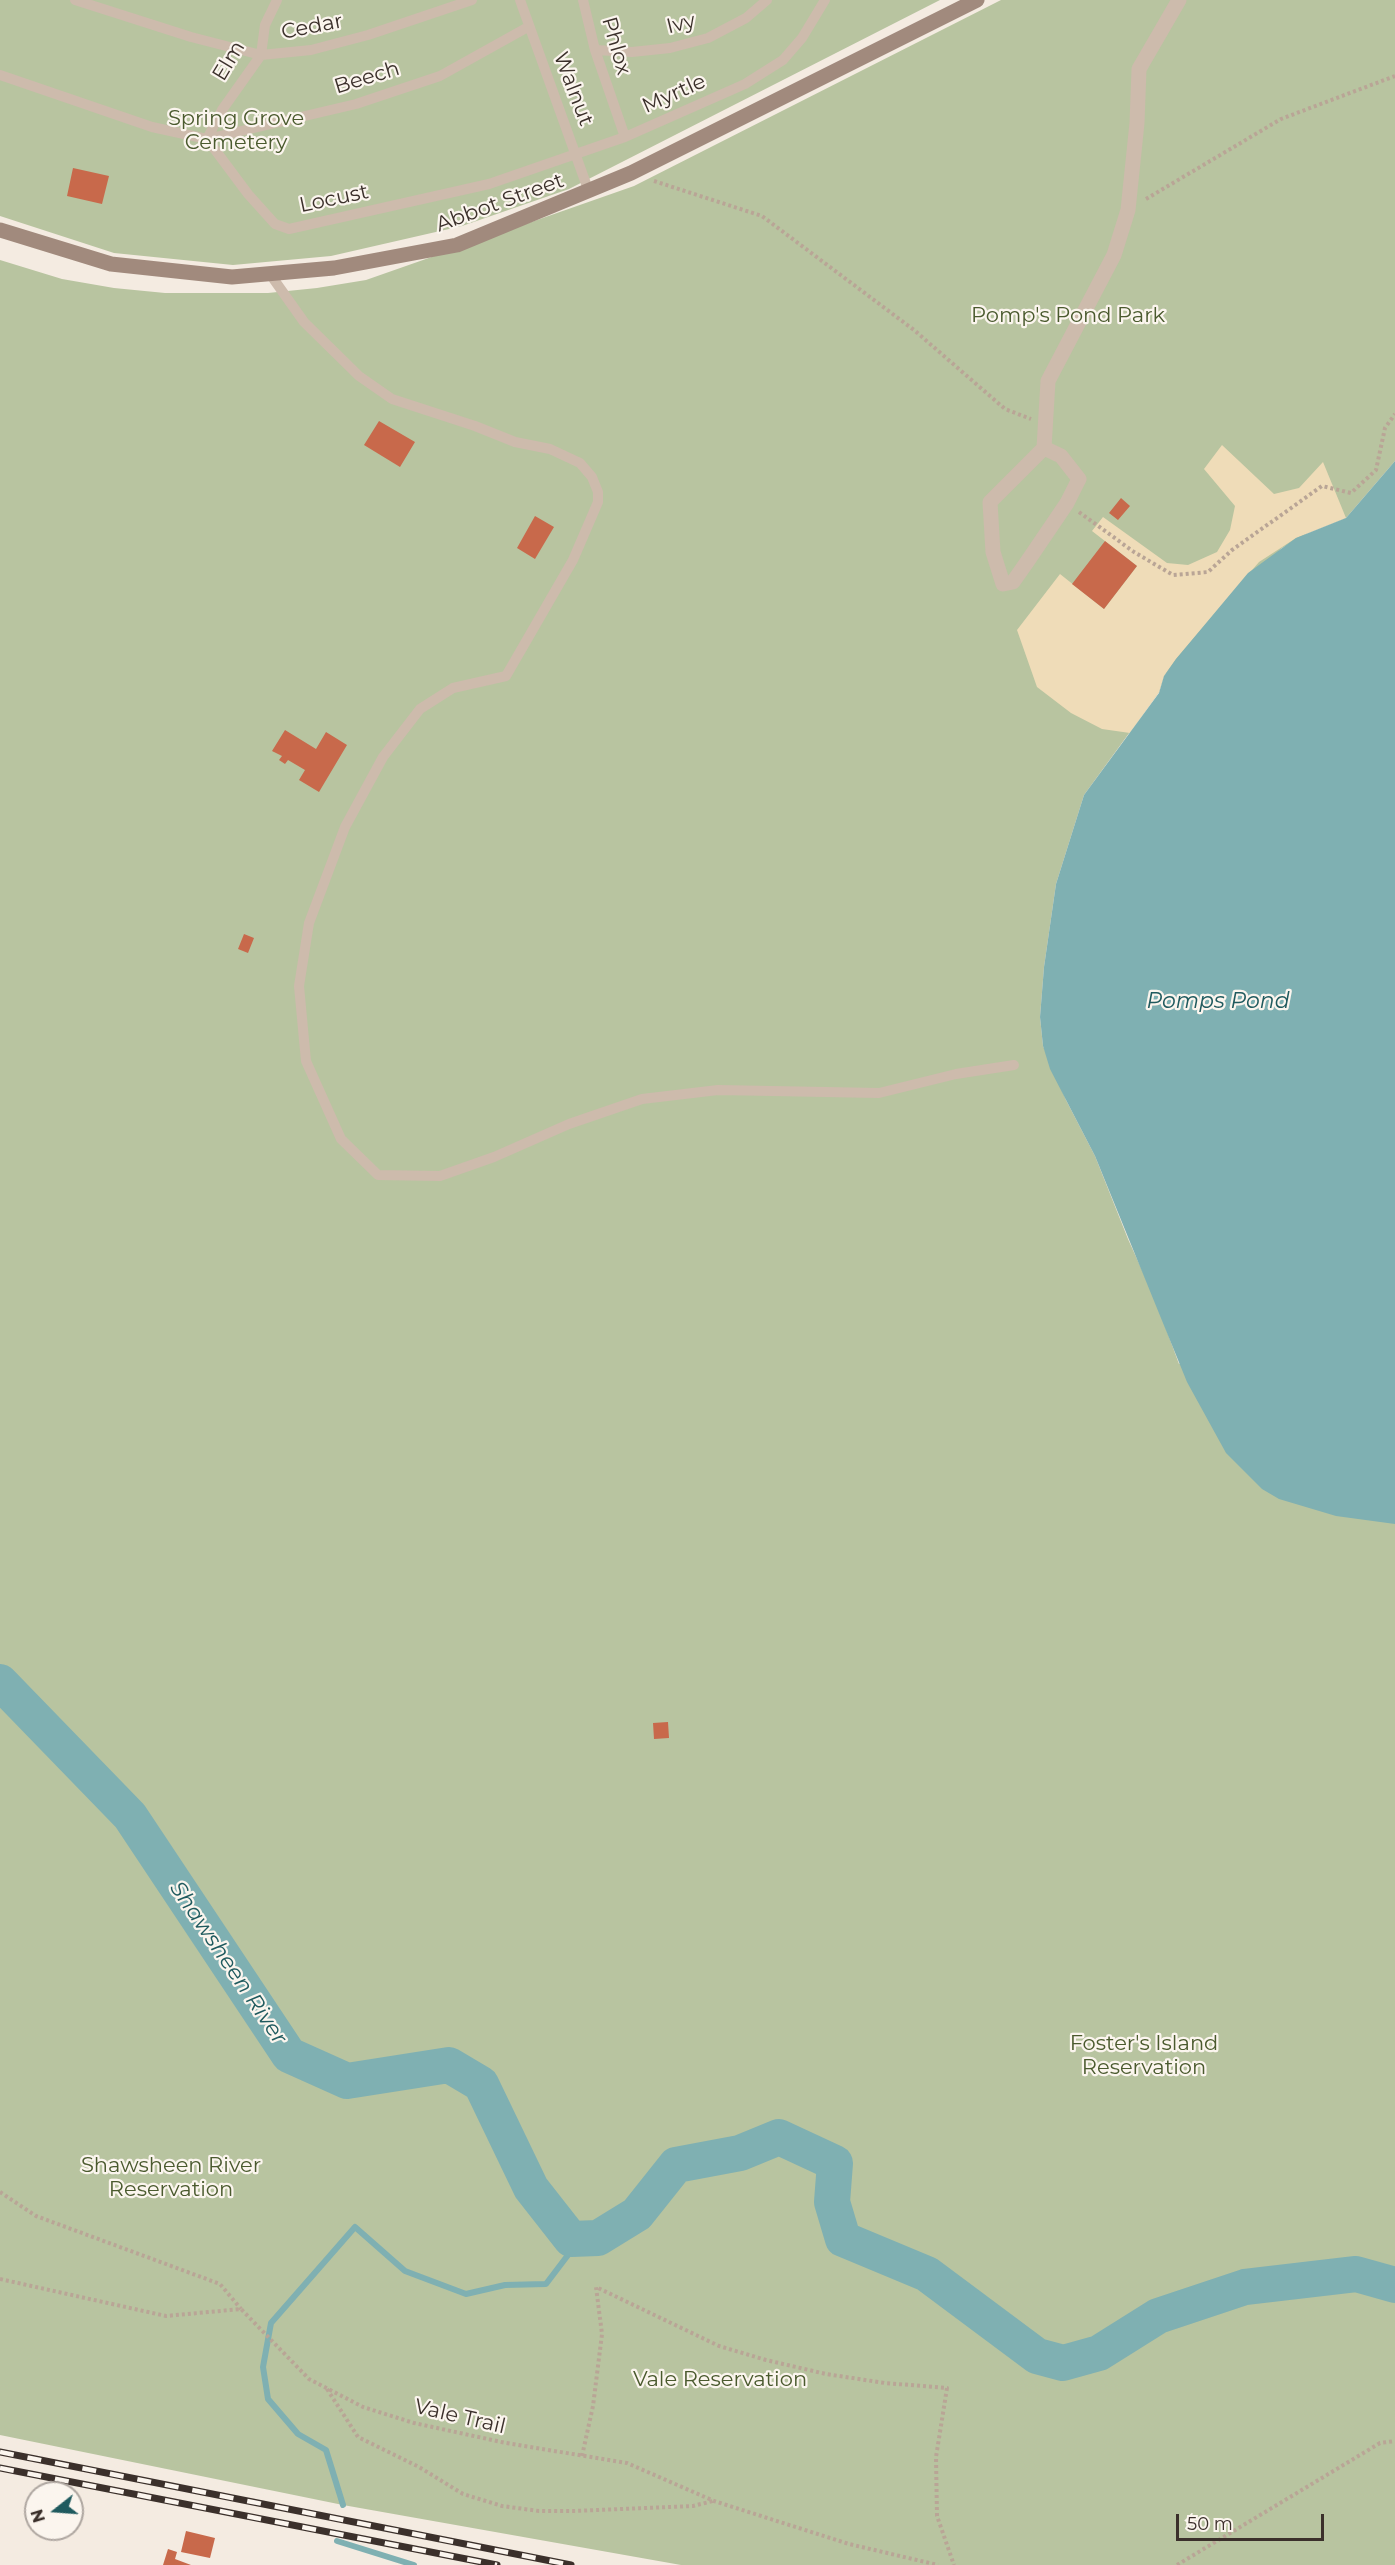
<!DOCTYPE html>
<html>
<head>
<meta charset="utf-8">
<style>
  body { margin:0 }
  #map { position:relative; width:1395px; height:2565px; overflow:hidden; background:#f4ebe1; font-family:Montserrat,sans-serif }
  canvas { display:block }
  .north { position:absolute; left:24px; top:2481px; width:60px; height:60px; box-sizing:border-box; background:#fbf5ee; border:2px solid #aea6a0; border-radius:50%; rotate:253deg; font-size:16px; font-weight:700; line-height:24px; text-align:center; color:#3b302b }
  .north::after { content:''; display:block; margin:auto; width:21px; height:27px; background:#1f5a5e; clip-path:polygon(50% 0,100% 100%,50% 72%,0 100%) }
  .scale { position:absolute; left:1176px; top:2514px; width:148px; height:27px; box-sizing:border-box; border:3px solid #3b302b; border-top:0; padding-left:8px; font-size:18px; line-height:21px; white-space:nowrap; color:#3b302b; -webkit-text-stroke:4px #fbf5ee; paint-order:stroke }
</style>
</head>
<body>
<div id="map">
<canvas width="1395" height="2565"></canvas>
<div class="north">N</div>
<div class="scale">50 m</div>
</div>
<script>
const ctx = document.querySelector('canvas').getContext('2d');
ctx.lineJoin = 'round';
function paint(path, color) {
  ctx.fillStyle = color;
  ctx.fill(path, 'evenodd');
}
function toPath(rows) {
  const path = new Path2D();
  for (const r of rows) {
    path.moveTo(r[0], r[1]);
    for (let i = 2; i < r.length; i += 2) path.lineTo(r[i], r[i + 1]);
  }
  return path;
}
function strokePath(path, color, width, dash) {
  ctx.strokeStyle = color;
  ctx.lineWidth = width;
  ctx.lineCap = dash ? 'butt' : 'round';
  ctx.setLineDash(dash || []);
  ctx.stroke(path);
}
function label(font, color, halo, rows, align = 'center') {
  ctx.font = font + ' Montserrat,sans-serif';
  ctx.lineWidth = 4.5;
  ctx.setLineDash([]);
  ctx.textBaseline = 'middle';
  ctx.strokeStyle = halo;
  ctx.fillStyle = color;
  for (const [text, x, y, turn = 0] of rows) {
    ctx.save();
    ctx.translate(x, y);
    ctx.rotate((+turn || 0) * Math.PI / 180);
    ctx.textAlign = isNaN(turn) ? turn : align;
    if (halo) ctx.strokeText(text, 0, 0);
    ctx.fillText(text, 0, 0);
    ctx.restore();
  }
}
paint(toPath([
  [0,0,940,0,569,189,462,226,331,256,233,265,114,253,0,216],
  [1001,0,1395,0,1395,461,1346,518,1308,533,1282,548,1224,604,1164,676,1159,692,1084,795,1056,884,1044,967,1040,1017,1043,1046,1066,1100,1095,1156,1128,1239,1155,1299,1179,1364,1395,1259,1395,2565,681,2565,343,2505,0,2435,0,260,62,279,114,288,165,293,268,293,317,288,366,280,634,186]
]), '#b8c4a0');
paint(toPath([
  [1222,445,1274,494,1299,488,1323,462,1346,518,1296,538,1259,562,1176,659,1164,676,1159,692,1130,733,1102,729,1071,713,1037,687,1017,630,1060,574,1104,609,1137,566,1092,531,1103,517,1167,563,1188,565,1217,552,1230,530,1235,506,1204,469]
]), '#efdcb8');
paint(toPath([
  [1395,461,1395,1524,1336,1516,1279,1499,1262,1489,1226,1453,1187,1382,1095,1156,1050,1069,1043,1046,1040,1017,1044,967,1056,884,1084,795,1159,693,1164,676,1176,659,1248,573,1296,538,1346,518]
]), '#7fb0b2');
strokePath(toPath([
  [343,2505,326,2450,298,2434,268,2399,263,2367,271,2323,355,2227,405,2271,466,2294,505,2285,546,2284,568,2255,571,2239],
  [337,2541,414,2565]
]), '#7fb0b2', 6);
strokePath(toPath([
  [0,1682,130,1816,289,2055,347,2081,449,2065,481,2084,531,2188,571,2239,598,2238,637,2214,676,2165,740,2153,779,2137,835,2163,832,2202,843,2239,927,2274,1037,2356,1063,2363,1099,2353,1158,2316,1245,2287,1356,2274,1395,2285]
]), '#7fb0b2', 36);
paint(toPath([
  [73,168,109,176,102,204,67,196],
  [379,421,415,442,400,467,364,445],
  [1121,498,1130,506,1118,520,1109,513],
  [535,516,554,527,535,559,517,548],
  [1105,541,1137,566,1104,609,1072,584],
  [285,730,316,749,326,732,347,745,319,792,299,780,305,770,288,760,285,764,279,760,282,756,272,751],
  [244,934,254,938,248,953,238,949],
  [668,1722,669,1738,654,1739,653,1723],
  [186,2531,215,2538,210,2558,181,2552],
  [168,2549,177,2552,175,2559,191,2565,163,2565]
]), '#c8694b');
strokePath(toPath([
  [654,181,762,216,914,330,1005,409,1031,419],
  [1146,199,1281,119,1395,76],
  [1079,512,1134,552,1173,575,1208,572,1232,550,1322,486,1351,493,1376,470,1385,428,1395,414],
  [0,2192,36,2216,220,2284,241,2309],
  [0,2279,166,2316,241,2309,309,2379,363,2407,414,2423,506,2443,627,2463,714,2501,849,2544,938,2565],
  [327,2389,358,2437,419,2467,463,2494,502,2506,539,2511,575,2511,693,2506,713,2501],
  [582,2456,593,2406,602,2334,596,2287,719,2346,766,2360,826,2374,885,2383,947,2388,936,2457,937,2516,954,2565],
  [1177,2565,1380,2443,1395,2441]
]), '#b9a596', 4, [3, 3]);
strokePath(toPath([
  [75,0,191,37,261,55,311,50,368,35,472,0],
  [520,0,589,192],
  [583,0,595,50,625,137],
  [595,50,632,52,670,48,708,38,746,18,767,0],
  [0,75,152,127,207,139,248,194,275,224,289,229,489,184,625,137,745,84,783,60,802,38,825,0],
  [207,139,356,104,440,76,528,27],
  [207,139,222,110,261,55,265,25,277,0],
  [270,274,304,322,359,376,392,399,475,426,515,442,550,449,580,463,592,477,598,492,598,502,573,560,506,676,453,688,420,709,383,757,345,827,309,923,299,986,306,1061,341,1139,378,1175,440,1176,494,1157,569,1124,642,1099,718,1090,879,1093,956,1074,1014,1065]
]), '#cdbbac', 10);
strokePath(toPath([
  [1044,448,1061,456,1079,479,1067,503,1027,562,1013,582,1003,584,993,552,990,502,1044,448,1048,381,1114,255,1128,210,1137,123,1139,69,1179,0]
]), '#cdbbac', 15);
strokePath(toPath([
  [0,230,111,264,232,277,334,268,457,245,631,173,977,0]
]), '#a18a7d', 15);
const rail = toPath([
  [0,2452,571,2565],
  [0,2468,497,2565]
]);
strokePath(rail, '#3b302b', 7);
strokePath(rail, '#fbf5ee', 4.5, [14]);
label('21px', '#3b302b', '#fbf5ee', [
  ["Ivy",681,24,-14],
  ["Cedar",312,27,-11],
  ["Phlox",616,46,74],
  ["Elm",229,61,-59],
  ["Beech",367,78,-17],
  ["Walnut",573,89,69],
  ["Myrtle",674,94,-24],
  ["Locust",334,199,-12],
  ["Abbot Street",500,203,-20],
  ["Vale Trail",460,2417,13]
]);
label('21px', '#4a5a2e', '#fbf5ee', [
  ["Spring Grove",236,119],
  ["Cemetery",236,143],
  ["Pomp's Pond Park",1068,316],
  ["Foster's Island",1144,2044],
  ["Reservation",1144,2068],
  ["Shawsheen River",171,2166],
  ["Reservation",171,2190],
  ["Vale Reservation",720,2380]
]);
label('italic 22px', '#1f5a5e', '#fbf5ee', [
  ["Pomps Pond",1218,1002],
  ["Shawsheen River",228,1963,56]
]);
</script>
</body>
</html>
